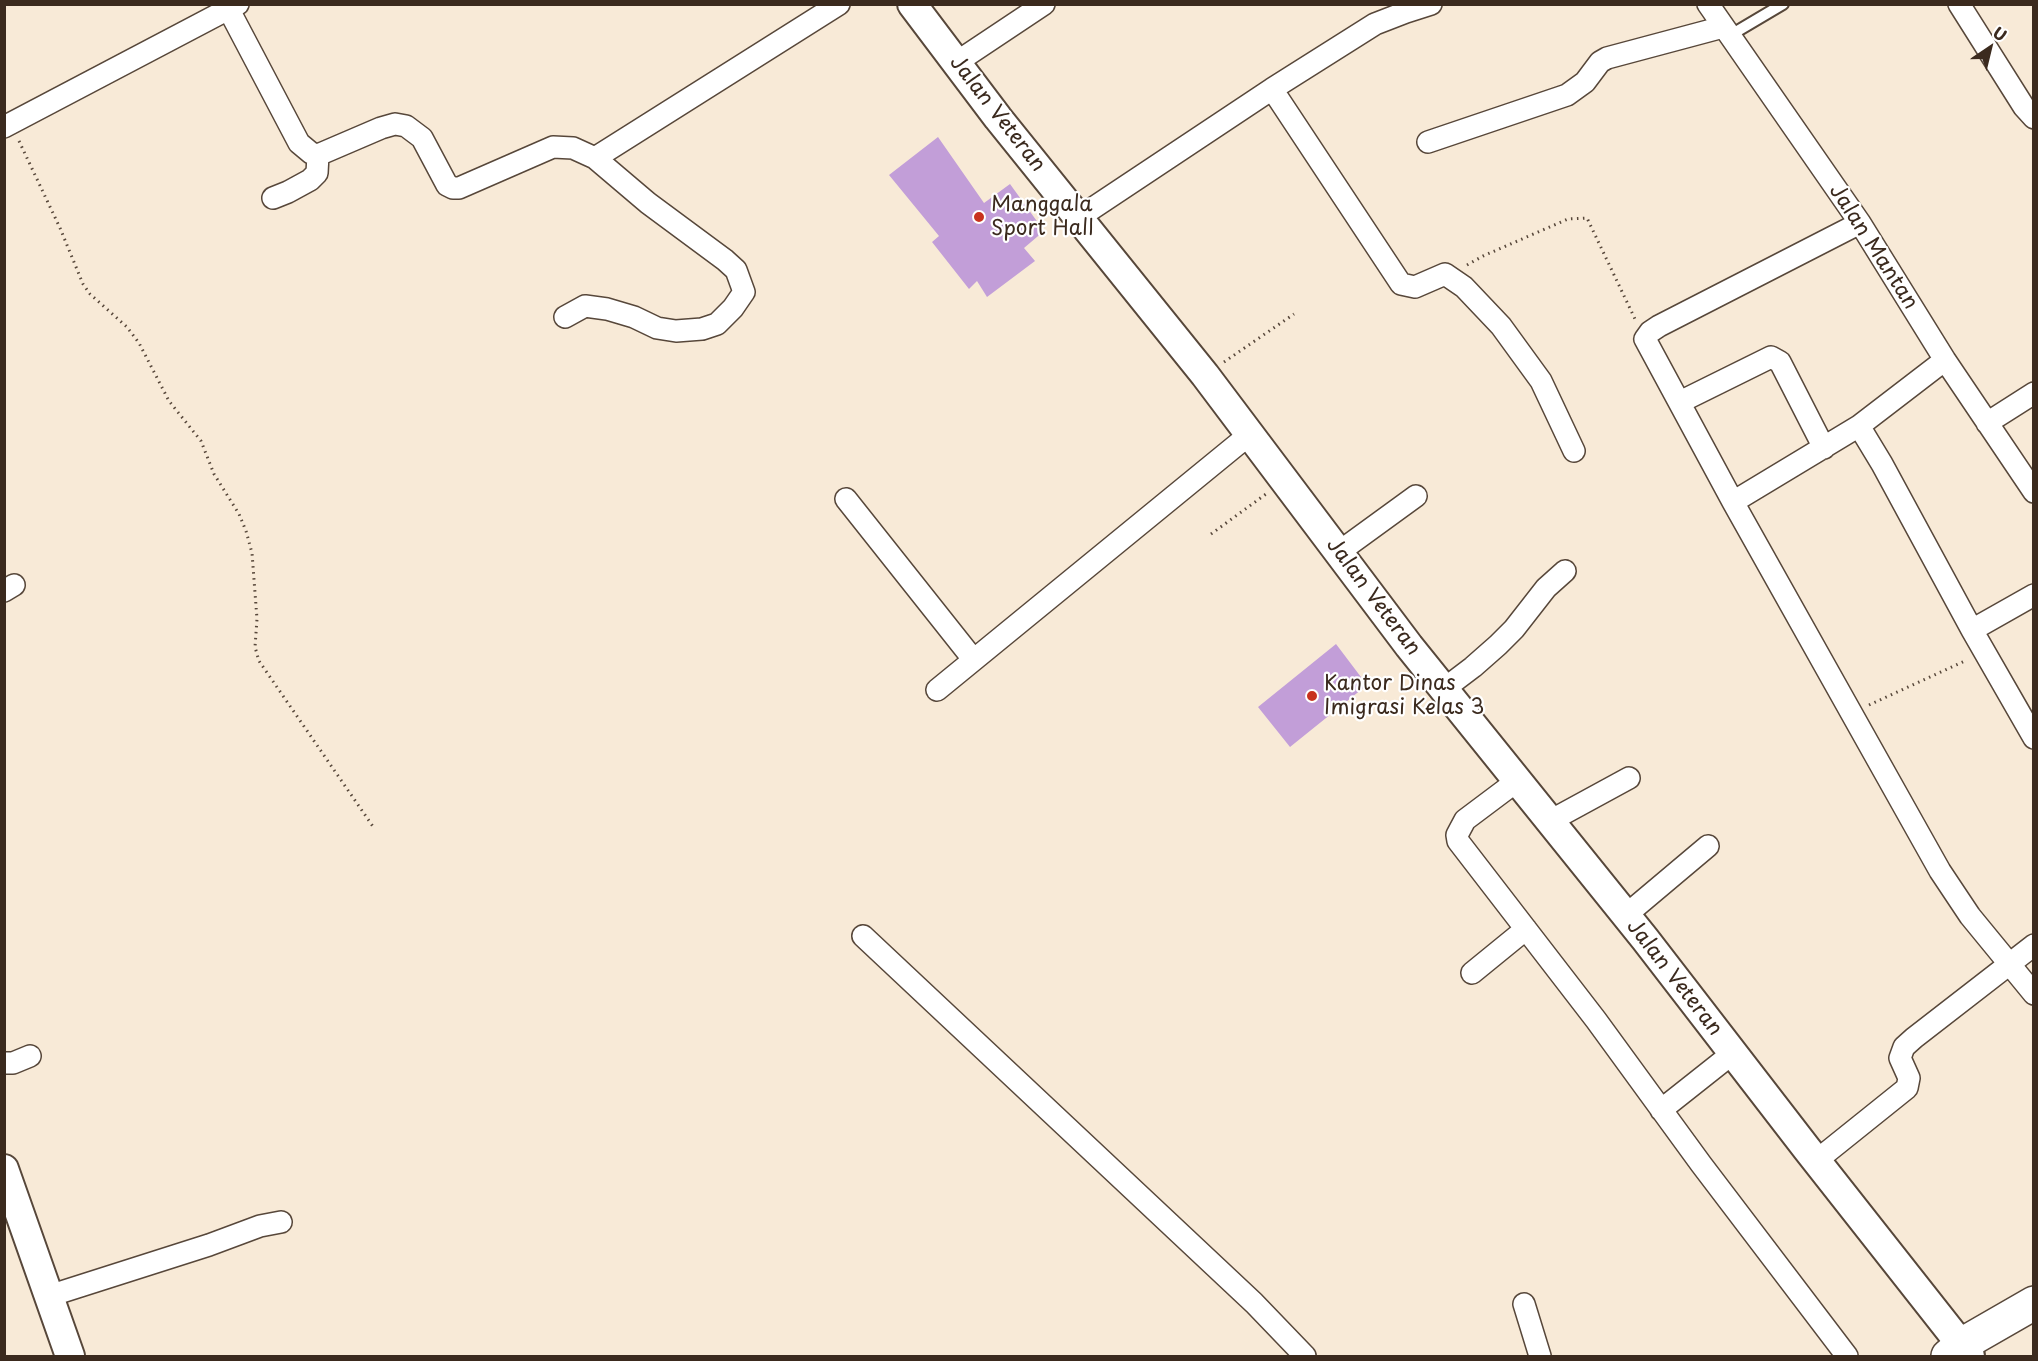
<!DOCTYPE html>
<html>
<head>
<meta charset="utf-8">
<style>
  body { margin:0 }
  #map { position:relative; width:2038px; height:1361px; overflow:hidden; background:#f8ead7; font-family:"Playpen Sans",sans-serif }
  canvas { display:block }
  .frame { position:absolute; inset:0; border:6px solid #3b2a1e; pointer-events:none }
  .north { position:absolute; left:1960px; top:18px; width:60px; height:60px; -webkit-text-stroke:4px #fff; paint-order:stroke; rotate:35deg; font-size:16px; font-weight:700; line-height:24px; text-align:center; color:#3b2a1e }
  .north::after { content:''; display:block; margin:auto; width:21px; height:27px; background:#3b2a1e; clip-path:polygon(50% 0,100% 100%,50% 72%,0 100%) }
</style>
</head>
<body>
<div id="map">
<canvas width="2038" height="1361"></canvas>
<div class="frame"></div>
<div class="north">U</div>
</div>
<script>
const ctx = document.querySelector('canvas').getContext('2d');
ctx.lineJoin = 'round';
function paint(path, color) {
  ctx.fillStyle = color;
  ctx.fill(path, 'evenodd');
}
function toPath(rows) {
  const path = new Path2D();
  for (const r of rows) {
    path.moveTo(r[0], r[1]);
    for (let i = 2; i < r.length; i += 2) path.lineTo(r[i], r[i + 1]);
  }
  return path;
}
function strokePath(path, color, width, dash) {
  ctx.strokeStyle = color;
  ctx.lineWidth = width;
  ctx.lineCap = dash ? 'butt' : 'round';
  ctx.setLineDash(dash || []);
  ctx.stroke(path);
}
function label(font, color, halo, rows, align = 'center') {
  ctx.font = font + ' "Playpen Sans",sans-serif';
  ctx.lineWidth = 4.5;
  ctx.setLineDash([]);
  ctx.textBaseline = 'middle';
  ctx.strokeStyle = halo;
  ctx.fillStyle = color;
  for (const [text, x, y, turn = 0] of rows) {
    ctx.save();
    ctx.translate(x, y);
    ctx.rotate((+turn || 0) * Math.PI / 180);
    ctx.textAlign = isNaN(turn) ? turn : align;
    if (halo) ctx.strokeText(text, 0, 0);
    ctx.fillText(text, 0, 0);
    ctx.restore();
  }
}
paint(toPath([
  [938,137,984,203,1010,184,1044,231,1024,248,1035,261,987,297,977,281,969,289,932,242,939,236,889,175],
  [1336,644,1367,685,1290,747,1258,707]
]), '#c29ed8');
const lane = toPath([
  [1729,36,1783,4]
]);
const street = toPath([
  [1708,4,1860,223,1945,360,2034,492],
  [1959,4,2024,107,2034,118],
  [229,10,299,143,311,153,318,155,381,128,395,124,406,126,422,138,447,185,453,188,459,188,553,147,573,148,595,158,648,203,725,260,736,270,744,292,733,308,717,324,702,329,676,331,657,328,634,317,607,309,585,306,565,317],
  [957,62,1044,4],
  [1272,89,1401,284,1415,287,1445,274,1464,287,1501,326,1541,381,1574,451],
  [4,127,238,4],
  [1428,142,1567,95,1585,82,1600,62,1607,58,1723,27],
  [595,158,839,4],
  [273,198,288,192,310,180,317,173,318,155],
  [1078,218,1272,89,1375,24,1406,12,1431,4],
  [1860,223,1659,326,1650,332,1645,339,1733,502,1940,871,1970,916,2034,994],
  [1680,402,1771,357,1780,362,1824,448],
  [1987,423,2034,393],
  [1859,426,1945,360],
  [846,499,973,659],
  [1733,502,1859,426,1882,464,1972,630,2034,738],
  [1339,552,1416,496],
  [4,591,14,585],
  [1972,630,2034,595],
  [1444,689,1473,667,1498,645,1514,629,1546,588,1565,571],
  [937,690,1250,434],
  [1517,781,1465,820,1457,835,1458,841,1596,1020,1701,1164,1847,1356],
  [1550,821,1629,778],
  [1626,915,1708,846],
  [863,936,1254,1303,1305,1356],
  [1472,973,1526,929],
  [4,1063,13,1063,30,1056],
  [1661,1110,1733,1053],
  [1816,1161,1907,1088,1909,1078,1900,1058,1904,1047,1914,1038,2034,945],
  [49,1296,209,1245,260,1226,281,1222],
  [1524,1304,1540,1356]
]);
const secondary = toPath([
  [912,4,998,118,1205,375,1409,646,1645,939,1807,1149,1970,1356],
  [4,1169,70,1356]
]);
const highway = toPath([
  [1948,1356,1961,1345,2034,1303]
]);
strokePath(lane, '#57473a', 14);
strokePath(street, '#57473a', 24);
strokePath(secondary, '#57473a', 32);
strokePath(highway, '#57473a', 36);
strokePath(toPath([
  [19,141,60,228,83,284,90,294,127,327,139,343,169,401,201,441,214,474,239,514,246,531,252,553,257,619,255,647,259,661,374,828],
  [1467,265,1483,256,1568,219,1587,218,1635,319],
  [1224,362,1294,314],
  [1211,534,1266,494],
  [1869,705,1967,660]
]), '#57473a', 3, [1.5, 4.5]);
strokePath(lane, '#fff', 10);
strokePath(street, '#fff', 21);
strokePath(secondary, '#fff', 28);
strokePath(highway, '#fff', 33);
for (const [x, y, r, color] of [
  [979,217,6,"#c8321e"],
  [1312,696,6,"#c8321e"]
]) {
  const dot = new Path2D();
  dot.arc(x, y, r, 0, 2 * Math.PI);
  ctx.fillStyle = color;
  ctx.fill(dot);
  strokePath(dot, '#fff', 2);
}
label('21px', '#3b2a1e', '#fff', [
  ["Jalan Veteran",997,114,52],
  ["Jalan Mantan",1873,247,57],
  ["Jalan Veteran",1373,597,53],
  ["Jalan Veteran",1674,978,52]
]);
label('21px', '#3b2a1e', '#fff', [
  ["Manggala",991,205],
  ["Sport Hall",991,229],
  ["Kantor Dinas",1324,684],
  ["Imigrasi Kelas 3",1324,708]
], 'left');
</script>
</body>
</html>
